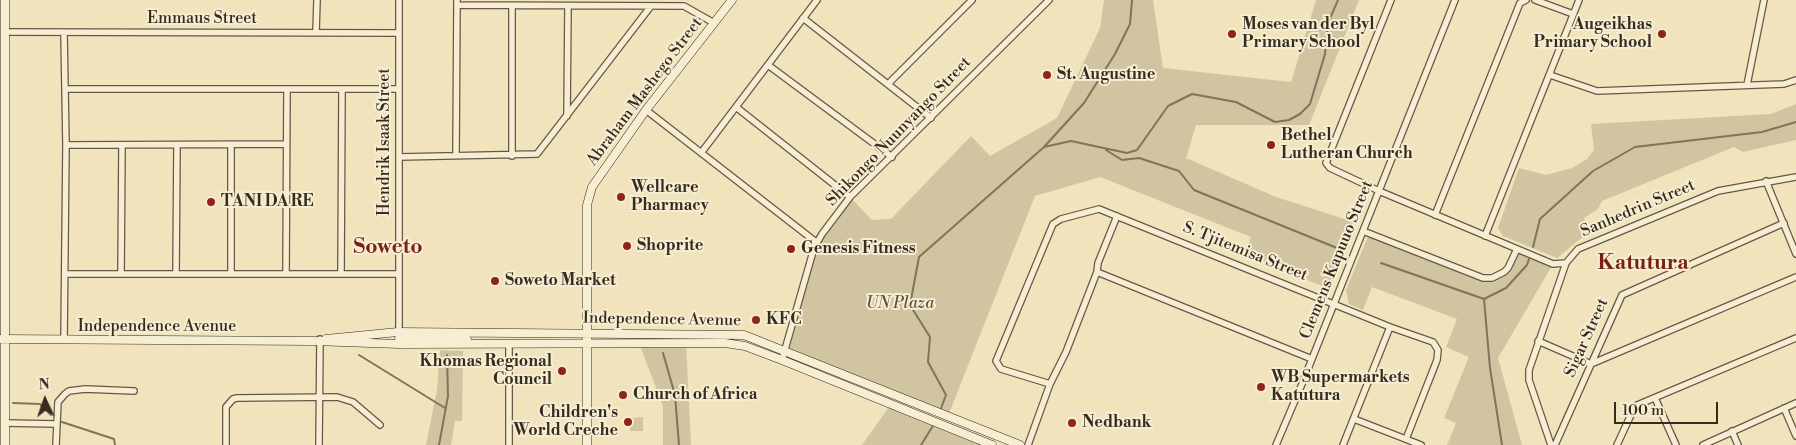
<!DOCTYPE html>
<html>
<head>
<meta charset="utf-8">
<style>
  body { margin:0 }
  #map { position:relative; width:1796px; height:445px; overflow:hidden; background:#f1e3bc; font-family:"Libre Bodoni",serif }
  canvas { display:block }
  .north { position:absolute; left:20px; top:375px; width:50px; height:50px; -webkit-text-stroke:4px #f6edd3; paint-order:stroke; rotate:357deg; font-size:14px; font-weight:700; line-height:20px; text-align:center; color:#352b1f }
  .north::after { content:''; display:block; margin:auto; width:18px; height:22px; background:#352b1f; clip-path:polygon(50% 0,100% 100%,50% 72%,0 100%) }
  .scale { position:absolute; left:1614px; top:402px; width:104px; height:22px; box-sizing:border-box; border:2px solid #352b1f; border-top:0; padding-left:6px; font-size:15px; line-height:18px; white-space:nowrap; color:#352b1f; -webkit-text-stroke:4px #f6edd3; paint-order:stroke }
</style>
</head>
<body>
<div id="map">
<canvas width="1796" height="445"></canvas>
<div class="north">N</div>
<div class="scale">100 m</div>
</div>
<script>
const ctx = document.querySelector('canvas').getContext('2d');
ctx.lineJoin = 'round';
function paint(path, color) {
  ctx.fillStyle = color;
  ctx.fill(path, 'evenodd');
}
function toPath(rows) {
  const path = new Path2D();
  for (const r of rows) {
    path.moveTo(r[0], r[1]);
    for (let i = 2; i < r.length; i += 2) path.lineTo(r[i], r[i + 1]);
  }
  return path;
}
function strokePath(path, color, width, dash) {
  ctx.strokeStyle = color;
  ctx.lineWidth = width;
  ctx.lineCap = dash ? 'butt' : 'round';
  ctx.setLineDash(dash || []);
  ctx.stroke(path);
}
function label(font, color, halo, rows, align = 'center') {
  ctx.font = font + ' "Libre Bodoni",serif';
  ctx.lineWidth = 4;
  ctx.setLineDash([]);
  ctx.textBaseline = 'middle';
  ctx.strokeStyle = halo;
  ctx.fillStyle = color;
  for (const [text, x, y, turn = 0] of rows) {
    ctx.save();
    ctx.translate(x, y);
    ctx.rotate((+turn || 0) * Math.PI / 180);
    ctx.textAlign = isNaN(turn) ? turn : align;
    if (halo) ctx.strokeText(text, 0, 0);
    ctx.fillText(text, 0, 0);
    ctx.restore();
  }
}
paint(toPath([
  [1104,0,1153,0,1163,68,1291,82,1316,0,1359,0,1309,125,1196,125,1186,158,1276,197,1354,222,1330,289,1244,255,1251,237,1100,177,1035,196,948,416,785,350,814,248,850,197,872,220,891,219,971,136,990,156,1057,118,1100,28],
  [1796,104,1796,140,1743,152,1734,147,1602,201,1598,209,1584,218,1590,231,1557,258,1503,236,1498,228,1519,168,1546,175,1572,168,1587,159,1594,150,1591,124,1771,114],
  [1369,234,1483,278,1504,272,1517,249,1553,264,1498,358,1522,445,1447,445,1456,423,1444,418,1469,357,1446,347,1457,319,1372,287,1363,310,1349,304,1346,290],
  [639,343,686,343,691,445,663,445,663,406],
  [440,350,463,351,462,421,455,421,451,445,426,445,437,390],
  [891,404,992,445,862,445],
  [643,417,643,431,630,431,630,418]
]), '#d1c4a1');
strokePath(toPath([
  [1044,147,1071,141,1127,153,1137,150,1168,106,1192,94,1236,102,1275,122,1289,120,1300,114,1310,104,1325,54,1328,23,1338,0],
  [1106,150,1122,160,1139,158,1179,171,1194,190,1337,248],
  [1533,247,1540,219,1593,171,1635,147,1762,132,1796,122],
  [1381,263,1484,299,1506,288,1527,265,1529,259],
  [1484,299,1490,368,1502,445],
  [663,353,675,395,679,445],
  [359,355,445,408],
  [13,403,40,404,51,415],
  [940,411,946,395,928,362,930,337,910,305,919,257,1044,147,1084,103,1115,54,1130,24,1132,0],
  [62,422,114,439,115,445],
  [439,445,448,396,447,355],
  [921,445,934,424]
]), '#7f745d', 2);
const street = toPath([
  [1391,0,1326,163,1330,168,1379,191,1553,264,1566,263],
  [1535,0,1573,14],
  [457,5,684,6,714,23],
  [803,18,931,118],
  [5,32,399,33],
  [316,32,317,0],
  [768,65,892,157],
  [1550,75,1597,91,1784,84,1796,80],
  [888,84,972,0],
  [1747,85,1764,0],
  [65,89,399,89],
  [736,107,850,197],
  [646,110,816,242],
  [567,116,568,6],
  [66,145,286,144],
  [231,145,231,274],
  [701,153,817,0],
  [456,155,457,0],
  [512,156,512,6],
  [399,157,537,154,651,6],
  [1766,181,1796,254],
  [1435,215,1520,3,1526,0],
  [1363,231,1483,278,1492,278,1504,272,1508,268,1517,249],
  [1485,236,1579,0],
  [1097,272,1312,359],
  [65,274,399,274],
  [121,274,122,145],
  [176,274,177,145],
  [286,274,287,89],
  [341,274,342,89],
  [399,335,399,0],
  [64,340,66,145,64,33],
  [1538,341,1591,364,1796,277],
  [782,360,814,248,822,234,850,197,1049,0],
  [1050,384,1001,369,996,361,1053,224,1061,219,1099,209,1390,327,1433,342,1438,350,1437,360,1406,439],
  [1655,398,1676,445],
  [1784,408,1796,436],
  [1354,419,1421,445],
  [5,423,56,424],
  [1732,431,1738,445],
  [56,445,58,402,65,394,69,391,85,389,134,391],
  [226,445,226,407,233,399,237,398,337,397,353,402,380,425],
  [319,445,320,339],
  [509,445,509,344],
  [1028,445,1050,384,1066,352,1097,272,1098,263,1117,216],
  [1276,445,1302,384,1455,0],
  [1343,445,1390,327],
  [1551,445,1529,380,1529,370,1566,263,1578,249,1718,191,1796,177],
  [1555,445,1622,295,1784,223],
  [1617,445,1635,406,1796,338],
  [1703,445,1796,403]
]);
const secondary = toPath([
  [0,339,313,341,399,344,725,343,745,346,782,360,992,445],
  [326,339,398,332,744,335,1020,445],
  [399,339,467,340],
  [5,445,5,0],
  [587,445,587,205,592,187,646,110,732,0]
]);
strokePath(street, '#645946', 8);
strokePath(secondary, '#352b1f', 9);
strokePath(street, '#f6edd3', 5.5);
strokePath(secondary, '#f6edd3', 8);
for (const [x, y, r, color] of [
  [1232,34,5,"#8f2418"],
  [1662,34,5,"#8f2418"],
  [1047,75,5,"#8f2418"],
  [1271,145,5,"#8f2418"],
  [621,197,5,"#8f2418"],
  [211,202,5,"#8f2418"],
  [627,246,5,"#8f2418"],
  [791,249,5,"#8f2418"],
  [495,281,5,"#8f2418"],
  [756,320,5,"#8f2418"],
  [562,371,5,"#8f2418"],
  [1261,387,5,"#8f2418"],
  [623,395,5,"#8f2418"],
  [628,422,5,"#8f2418"],
  [1072,423,5,"#8f2418"]
]) {
  const dot = new Path2D();
  dot.arc(x, y, r, 0, 2 * Math.PI);
  ctx.fillStyle = color;
  ctx.fill(dot);
  strokePath(dot, '#f6edd3', 2);
}
label('16px', '#352b1f', '#f6edd3', [
  ["Emmaus Street",202,19],
  ["Abraham Mashego Street",645,92,-53],
  ["Shikongo Nuunyango Street",899,132,-46],
  ["Hendrik Isaak Street",385,142,-90],
  ["Sanhedrin Street",1638,209,-23],
  ["S. Tjitemisa Street",1245,252,22],
  ["Clemens Kapuuo Street",1337,260,-68],
  ["Independence Avenue",662,320,1],
  ["Independence Avenue",157,327],
  ["Sigar Street",1587,338,-66]
]);
label('bold 16px', '#352b1f', '#f6edd3', [
  ["Moses van der Byl",1242,25],
  ["Primary School",1242,43],
  ["Augeikhas",1652,25,"right"],
  ["Primary School",1652,43,"right"],
  ["St. Augustine",1057,75],
  ["Bethel",1281,136],
  ["Lutheran Church",1281,154],
  ["Wellcare",631,188],
  ["Pharmacy",631,206],
  ["TANI DA RE",221,202],
  ["Shoprite",637,246],
  ["Genesis Fitness",801,249],
  ["Soweto Market",505,281],
  ["KFC",766,320],
  ["Khomas Regional",552,362,"right"],
  ["Council",552,380,"right"],
  ["WB Supermarkets",1271,378],
  ["Katutura",1271,396],
  ["Church of Africa",633,395],
  ["Children's",618,413,"right"],
  ["World Creche",618,431,"right"],
  ["Nedbank",1082,423]
], 'left');
label('italic 16px', '#5c5140', '#f6edd3', [
  ["UN Plaza",900,304]
]);
label('bold 21px', '#7a1f14', '#f6edd3', [
  ["Soweto",388,248],
  ["Katutura",1643,264]
]);
</script>
</body>
</html>
